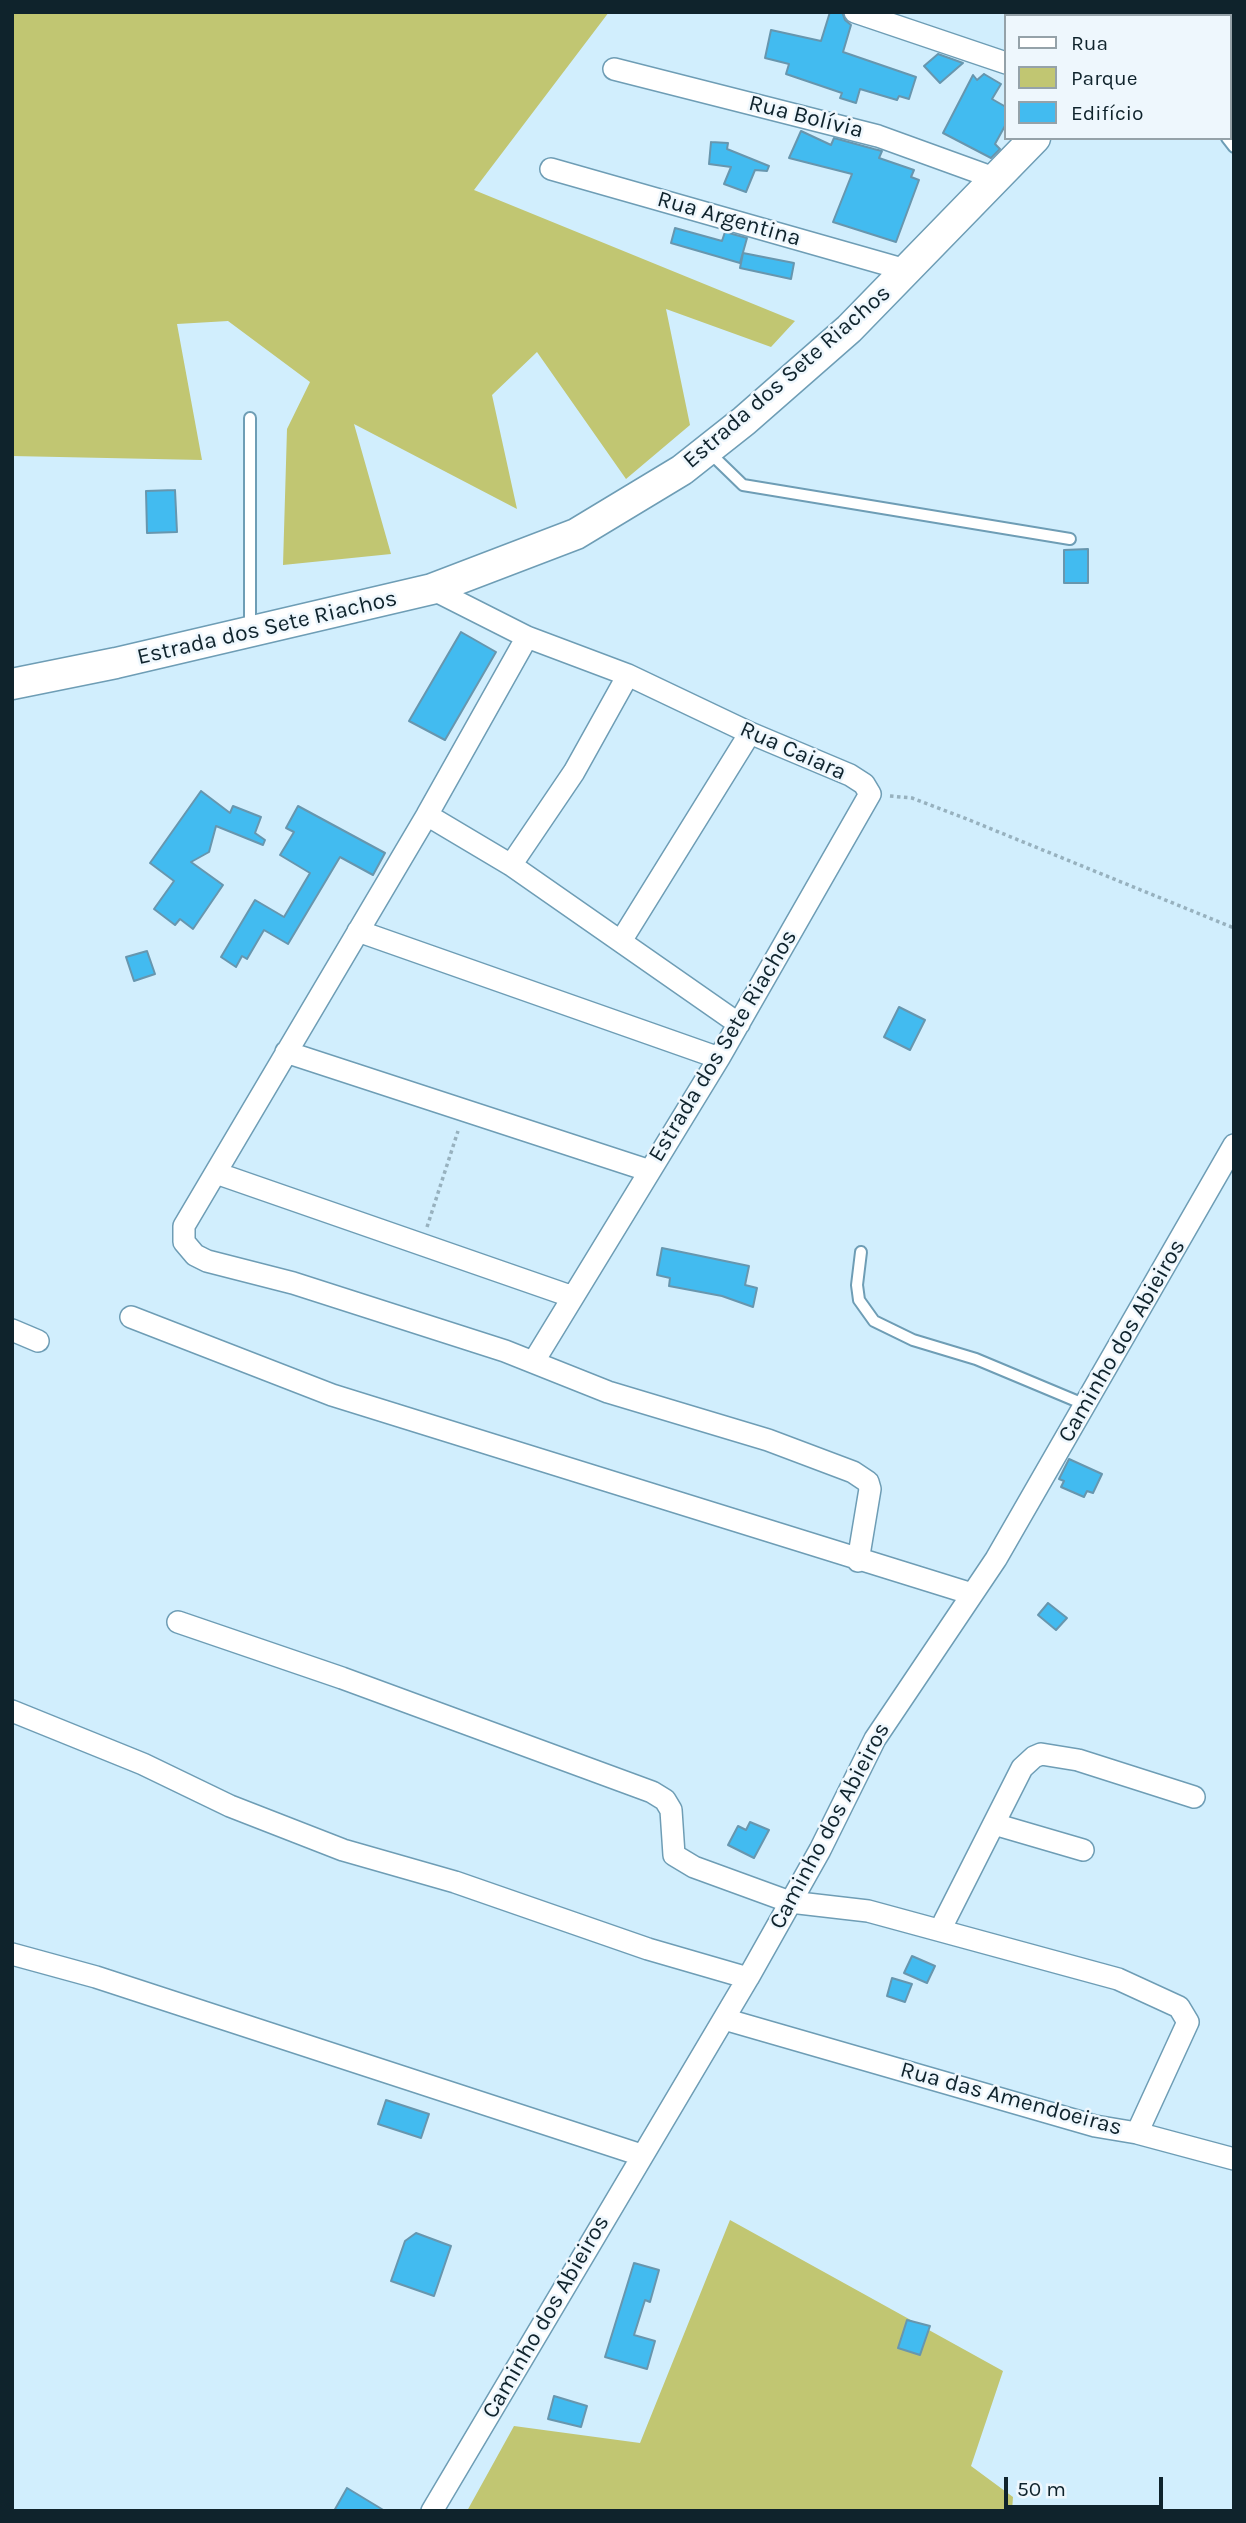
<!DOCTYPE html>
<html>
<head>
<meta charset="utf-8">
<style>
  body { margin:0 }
  #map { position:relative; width:1246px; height:2523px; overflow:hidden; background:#d1eefd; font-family:Karla,sans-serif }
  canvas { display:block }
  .frame { position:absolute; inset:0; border:14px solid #0f232c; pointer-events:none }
  .legend { position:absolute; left:1004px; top:14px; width:228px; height:126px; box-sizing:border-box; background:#eef7fd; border:2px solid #95a2a9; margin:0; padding:9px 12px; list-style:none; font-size:21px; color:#0f232c }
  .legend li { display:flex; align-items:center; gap:14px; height:35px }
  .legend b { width:35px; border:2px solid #95a2a9 }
  .scale { position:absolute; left:1004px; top:2477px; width:159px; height:32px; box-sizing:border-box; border:4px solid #0f232c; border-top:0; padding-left:9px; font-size:21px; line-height:24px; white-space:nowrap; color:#0f232c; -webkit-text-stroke:5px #eef7fd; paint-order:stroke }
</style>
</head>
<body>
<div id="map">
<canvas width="1246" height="2523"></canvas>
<div class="frame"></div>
<ul class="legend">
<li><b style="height:9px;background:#fff"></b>Rua</li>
<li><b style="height:19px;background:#c1c672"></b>Parque</li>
<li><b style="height:19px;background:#42bbf0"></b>Edifício</li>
</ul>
<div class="scale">50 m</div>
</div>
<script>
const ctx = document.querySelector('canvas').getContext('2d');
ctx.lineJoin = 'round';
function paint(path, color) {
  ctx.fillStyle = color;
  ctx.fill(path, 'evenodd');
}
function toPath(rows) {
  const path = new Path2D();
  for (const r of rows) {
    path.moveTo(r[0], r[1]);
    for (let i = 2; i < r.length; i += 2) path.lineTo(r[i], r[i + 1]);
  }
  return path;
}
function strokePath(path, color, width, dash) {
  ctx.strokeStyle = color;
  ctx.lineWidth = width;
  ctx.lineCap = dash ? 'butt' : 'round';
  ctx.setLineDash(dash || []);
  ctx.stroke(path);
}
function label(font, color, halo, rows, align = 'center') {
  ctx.font = font + ' Karla,sans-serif';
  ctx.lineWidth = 5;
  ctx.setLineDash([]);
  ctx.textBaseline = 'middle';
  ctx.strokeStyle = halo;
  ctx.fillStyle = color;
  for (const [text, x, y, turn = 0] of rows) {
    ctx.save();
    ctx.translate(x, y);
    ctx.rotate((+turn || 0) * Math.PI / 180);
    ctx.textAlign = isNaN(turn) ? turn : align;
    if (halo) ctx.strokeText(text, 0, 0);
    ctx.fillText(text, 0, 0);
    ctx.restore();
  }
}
paint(toPath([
  [12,12,609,12,474,190,795,321,771,347,666,309,690,425,626,479,537,352,492,395,517,509,354,424,391,554,283,565,287,429,310,382,228,321,177,324,202,460,12,456],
  [730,2220,1003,2371,971,2466,1013,2497,1012,2511,467,2511,514,2426,640,2443]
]), '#c1c672');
const building = toPath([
  [830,12,842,12,845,20,851,25,843,52,916,77,909,99,899,96,897,100,860,89,856,103,840,98,842,93,786,74,789,64,765,58,771,30,821,41,830,12],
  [938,54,963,63,940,83,924,66,938,54],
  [984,74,1001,84,992,99,1006,107,1006,124,995,144,1000,149,991,158,943,133,973,75,977,80,984,74],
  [801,131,831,145,834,138,874,149,882,151,879,158,914,170,911,177,919,180,896,242,833,222,852,174,789,158,801,131],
  [711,142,728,143,727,149,769,166,767,171,755,170,746,192,724,184,731,167,709,164,711,142],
  [675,228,722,241,725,232,747,238,740,263,671,243,675,228],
  [743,253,794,263,791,279,740,268,743,253],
  [175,490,177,532,147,533,146,491,175,490],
  [1088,549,1088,583,1064,583,1064,550,1088,549],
  [461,632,496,652,445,740,409,721,461,632],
  [201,791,230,813,233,806,261,817,255,833,265,840,263,845,216,826,209,852,191,862,223,885,193,929,180,919,175,925,154,909,174,881,150,863,201,791],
  [298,806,385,853,373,875,340,857,288,944,264,930,247,959,242,956,236,967,221,957,255,900,284,917,310,873,280,855,294,832,286,828,298,806],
  [147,951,155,974,134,981,126,957,147,951],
  [899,1007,925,1020,910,1050,884,1037,899,1007],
  [662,1248,749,1266,745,1285,757,1288,753,1307,722,1296,669,1286,670,1278,657,1275,662,1248],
  [1069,1459,1102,1474,1093,1493,1087,1491,1084,1497,1061,1487,1064,1481,1059,1479,1069,1459],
  [1048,1603,1067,1618,1056,1630,1038,1615,1048,1603],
  [750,1822,769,1830,754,1858,728,1845,738,1826,746,1830,750,1822],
  [912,1956,935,1966,927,1983,904,1973,912,1956],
  [892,1978,912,1984,905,2002,887,1996,892,1978],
  [386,2100,429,2114,421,2138,378,2124,386,2100],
  [416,2233,451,2246,434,2296,391,2281,405,2241,416,2233],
  [634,2263,659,2270,650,2302,645,2300,634,2335,655,2341,647,2369,605,2357,634,2263],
  [907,2320,930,2326,920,2355,898,2348,907,2320],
  [554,2396,587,2406,581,2427,548,2419,554,2396],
  [347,2488,385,2511,334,2511,347,2488]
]);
paint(building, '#42bbf0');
strokePath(building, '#6796ae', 2);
const lane = toPath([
  [1227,138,1234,147],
  [709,452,743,485,1070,539],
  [250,628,250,418],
  [861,1252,857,1285,859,1300,874,1321,913,1340,976,1359,1086,1405]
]);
const street = toPath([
  [855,12,1006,63],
  [1091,12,1101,16],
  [614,69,878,136,994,178],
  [551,169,906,270],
  [432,589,527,637,628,675,750,733,850,775,864,784,870,794,719,1058,534,1361],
  [527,637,427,815,184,1226,184,1242,195,1255,207,1261,293,1283,505,1351,608,1392,768,1440,853,1472,868,1482,870,1489,858,1561],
  [427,815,511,865,739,1024],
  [511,865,574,772,628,675],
  [358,931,719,1058],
  [621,941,750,733],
  [286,1052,650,1171],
  [216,1173,573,1297],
  [131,1317,332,1395,972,1594],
  [12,1330,38,1341],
  [178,1622,342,1678,652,1792,665,1800,671,1810,674,1855,694,1867,790,1902,868,1911,1118,1979,1179,2007,1188,2022,1137,2133,1095,2126,724,2019],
  [12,1711,143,1764,230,1806,343,1850,455,1882,648,1949,748,1978],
  [994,1824,1083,1850],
  [941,1928,1022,1768,1034,1757,1041,1754,1078,1760,1194,1797],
  [12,1954,96,1977,641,2155],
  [1137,2133,1234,2159],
  [432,2511,748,1978,820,1850,875,1739,996,1559,1234,1145]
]);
const secondary = toPath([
  [1212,16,1218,12],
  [12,684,116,663,432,589,576,534,682,470,744,421,849,329,1035,138]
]);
strokePath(lane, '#6e9db5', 14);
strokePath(street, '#6e9db5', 24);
strokePath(secondary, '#6e9db5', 33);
strokePath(toPath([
  [890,796,912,798,962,817,1234,928],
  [427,1227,458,1131]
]), '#97b1be', 3.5, [3.5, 3.5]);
strokePath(lane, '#fff', 10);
strokePath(street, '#fff', 21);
strokePath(secondary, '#fff', 30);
label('23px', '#0f232c', '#eef7fd', [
  ["Rua Bolívia",806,117,14],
  ["Rua Argentina",729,219,16],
  ["Estrada dos Sete Riachos",787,377,-41],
  ["Estrada dos Sete Riachos",267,628,-13],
  ["Rua Caiara",793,751,24],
  ["Estrada dos Sete Riachos",723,1046,-59],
  ["Caminho dos Abieiros",1122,1341,-60],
  ["Caminho dos Abieiros",830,1826,-62],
  ["Rua das Amendoeiras",1011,2099,15],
  ["Caminho dos Abieiros",546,2317,-60]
]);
</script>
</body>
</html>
